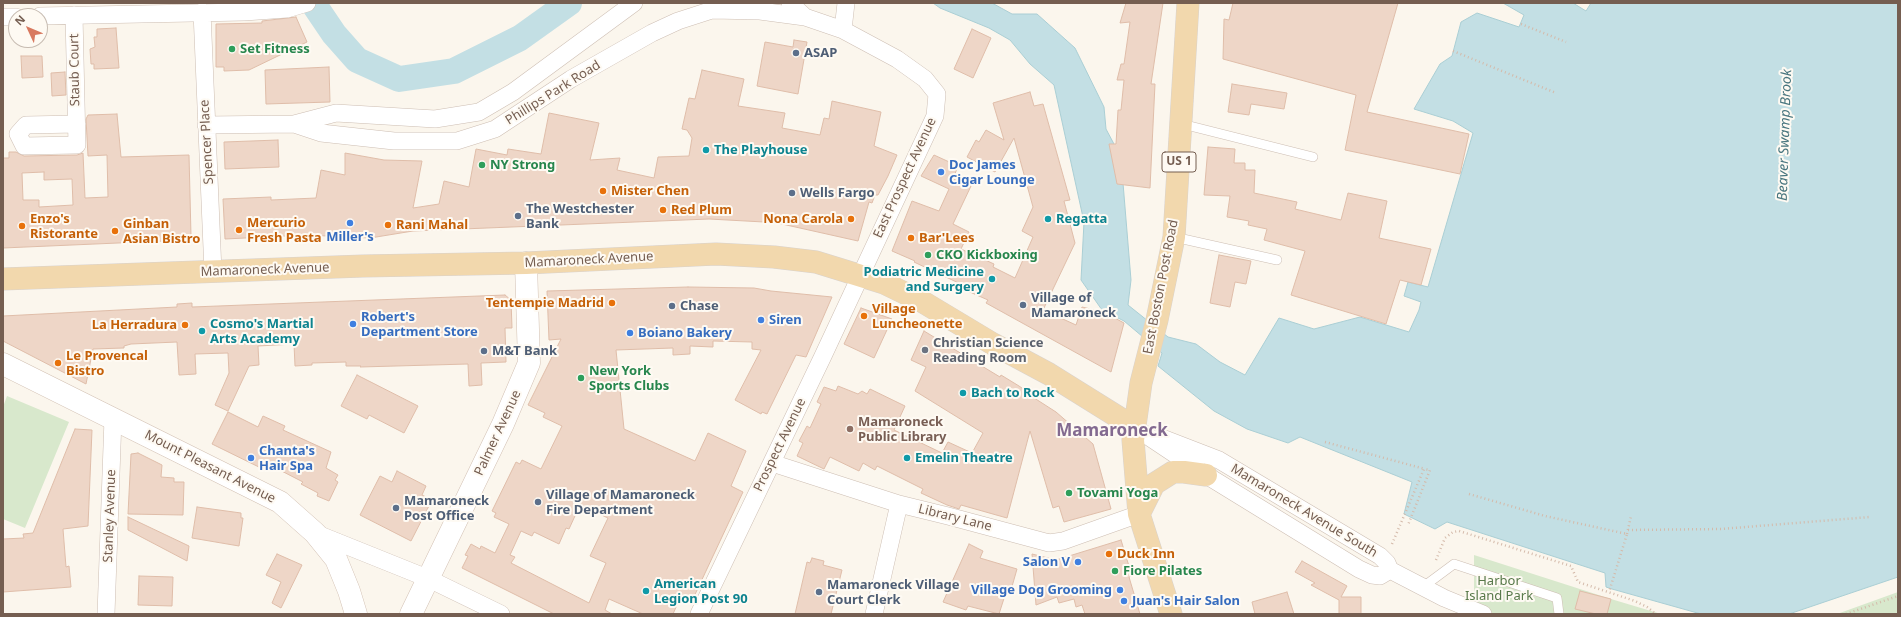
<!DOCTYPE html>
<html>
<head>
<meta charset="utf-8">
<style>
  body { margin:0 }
  #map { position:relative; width:1901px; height:617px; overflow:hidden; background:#fbf6ed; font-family:"Noto Sans",sans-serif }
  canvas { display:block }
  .frame { position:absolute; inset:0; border:4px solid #755e51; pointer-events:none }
  .north { position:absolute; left:8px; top:8px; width:40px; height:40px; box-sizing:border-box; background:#fefaf3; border:1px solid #c7bcb2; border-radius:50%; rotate:314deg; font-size:11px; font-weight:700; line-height:16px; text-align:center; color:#755e51 }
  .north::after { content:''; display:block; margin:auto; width:14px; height:18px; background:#d8795f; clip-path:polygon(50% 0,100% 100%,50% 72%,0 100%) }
</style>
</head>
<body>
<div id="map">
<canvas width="1901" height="617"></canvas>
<div class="frame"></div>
<div class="north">N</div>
</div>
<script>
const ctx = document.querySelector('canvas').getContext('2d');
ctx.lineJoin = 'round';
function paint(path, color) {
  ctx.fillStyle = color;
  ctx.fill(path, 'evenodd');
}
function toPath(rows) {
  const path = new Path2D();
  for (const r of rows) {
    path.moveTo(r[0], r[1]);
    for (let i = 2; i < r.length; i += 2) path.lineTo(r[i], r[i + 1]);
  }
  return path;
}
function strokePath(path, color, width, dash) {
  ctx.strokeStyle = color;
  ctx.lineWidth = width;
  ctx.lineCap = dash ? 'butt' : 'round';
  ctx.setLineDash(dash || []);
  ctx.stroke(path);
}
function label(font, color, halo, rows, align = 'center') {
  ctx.font = font + ' "Noto Sans",sans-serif';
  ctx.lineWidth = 4;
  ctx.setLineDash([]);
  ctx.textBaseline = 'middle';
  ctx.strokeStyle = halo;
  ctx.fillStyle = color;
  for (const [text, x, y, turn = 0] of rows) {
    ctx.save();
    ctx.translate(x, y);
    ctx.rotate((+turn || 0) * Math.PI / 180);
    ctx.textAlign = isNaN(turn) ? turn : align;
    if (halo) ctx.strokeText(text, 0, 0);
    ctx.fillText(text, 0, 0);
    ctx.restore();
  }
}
paint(toPath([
  [7,396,69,422,25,528,3,519,3,407],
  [1474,555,1611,599,1661,614,1474,614],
  [1898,592,1898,614,1837,614]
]), '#d8e8cc');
const water = toPath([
  [933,3,992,3,1012,14,1037,14,1075,48,1104,107,1106,129,1114,144,1123,183,1131,280,1128,305,1168,337,1196,344,1220,362,1245,375,1279,318,1314,329,1360,317,1409,332,1419,310,1421,302,1404,296,1408,282,1428,287,1473,133,1453,121,1414,109,1440,64,1452,56,1461,22,1477,13,1519,27,1524,15,1503,3,1573,3,1586,11,1591,3,1898,3,1898,577,1789,614,1701,614,1612,589,1606,587,1605,573,1447,522,1435,529,1404,514,1412,482,1300,437,1288,443,1247,429,1214,411,1158,366,1162,353,1124,321,1102,310,1081,280,1084,222,1054,85,1030,64,1010,40,989,28,940,8,933,3]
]);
paint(water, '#c3dfe4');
strokePath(water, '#aaced4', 1);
strokePath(toPath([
  [313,3,334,34,357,60,399,79,454,71,520,38,569,3]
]), '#c3dfe4', 26);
const building = toPath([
  [1126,3,1163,3,1151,84,1155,84,1150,188,1117,184,1109,144,1116,144,1118,110,1121,110,1124,80,1117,80,1121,64,1124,64,1130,22,1120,23,1126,3],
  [1233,3,1398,3,1367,112,1469,134,1460,174,1345,150,1356,95,1223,59,1224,19,1229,20,1233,3],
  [296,17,307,42,249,70,224,71,224,67,216,67,216,24,262,23,262,21,296,17],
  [116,28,119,68,94,69,94,64,91,64,90,49,95,47,94,37,97,37,97,29,116,28],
  [972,29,991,38,973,78,954,69,972,29],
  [794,40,807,42,798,94,757,86,765,42,793,47,794,40],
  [21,56,42,56,43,77,22,78,21,56],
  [329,67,330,102,266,104,265,70,329,67],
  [702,70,744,79,738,106,785,113,782,128,820,135,824,118,829,119,832,101,881,112,874,146,897,155,888,176,878,195,875,195,872,203,869,202,858,241,764,220,764,222,709,219,413,231,370,238,306,235,225,239,223,199,271,197,271,200,316,198,321,170,345,175,345,153,384,160,422,161,413,208,439,204,444,181,469,187,476,149,507,155,508,149,541,154,549,113,599,123,590,160,620,158,617,170,654,178,658,157,689,156,692,138,687,130,682,129,689,98,695,99,702,70],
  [65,72,66,95,52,96,51,73,65,72],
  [1232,84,1287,93,1284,109,1251,104,1249,115,1228,112,1232,84],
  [1030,92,1034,106,1043,104,1070,200,1064,201,1075,243,1043,310,1076,325,1082,307,1099,311,1100,310,1124,323,1111,372,986,303,988,300,963,289,965,286,914,262,915,261,892,251,912,201,939,211,949,189,921,176,934,155,958,166,953,179,971,186,953,224,969,232,961,249,994,264,993,267,1015,278,1033,237,1022,231,1033,207,1014,138,995,172,967,157,976,140,979,142,986,130,1004,140,993,103,1030,92],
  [117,114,121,157,189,155,191,236,187,240,3,248,3,158,9,158,9,152,16,152,24,156,77,155,83,153,85,198,108,197,107,155,88,156,86,119,88,115,117,114],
  [44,172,44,180,72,179,73,205,39,207,39,200,23,200,22,173,44,172],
  [278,140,279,167,225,169,224,142,278,140],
  [1208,147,1235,149,1234,163,1245,163,1245,170,1255,170,1254,193,1297,202,1295,209,1341,220,1348,193,1387,201,1379,238,1431,249,1421,285,1400,280,1386,324,1291,295,1305,251,1264,240,1267,229,1248,225,1249,221,1227,217,1230,196,1204,195,1208,147],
  [1219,255,1251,261,1246,284,1235,282,1230,307,1210,303,1219,255],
  [688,287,754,288,771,291,832,297,806,357,796,355,767,414,762,412,761,414,735,400,761,350,752,349,752,342,713,341,713,347,690,346,690,354,673,355,673,348,616,350,624,429,695,461,708,433,746,451,731,486,743,492,691,603,680,598,673,614,643,614,609,599,605,610,612,614,554,614,462,568,468,556,465,555,471,544,480,549,481,546,495,553,509,524,494,517,496,513,492,511,516,462,520,464,522,460,541,469,562,426,543,417,545,413,528,405,561,339,549,340,547,291,688,287],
  [580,505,608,518,590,556,606,563,589,603,511,563,515,557,510,555,521,531,532,536,534,532,559,544,566,528,569,529,580,505],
  [505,295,511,300,512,328,505,328,506,362,481,363,482,385,469,386,468,364,360,367,361,366,346,366,346,362,312,363,312,365,295,366,294,344,258,346,259,365,249,366,228,411,215,405,229,373,228,353,195,354,196,374,179,375,177,342,131,344,124,346,124,348,93,349,86,384,3,341,3,316,177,307,177,304,192,303,192,307,505,295],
  [861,308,892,319,874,358,844,344,861,308],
  [924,331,1000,377,1001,375,1019,386,1029,393,1028,394,1056,412,1093,444,1111,509,1064,522,1059,506,1053,508,1030,431,1007,518,961,505,959,509,947,505,921,493,923,489,877,466,875,470,863,463,859,471,830,457,824,469,797,456,803,443,799,441,807,426,810,428,821,404,817,402,824,387,836,391,838,386,858,394,862,391,867,394,870,389,905,406,894,430,942,453,948,442,972,453,983,433,915,391,926,367,911,360,924,331],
  [357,375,418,406,404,433,369,415,367,419,341,406,357,375],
  [228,412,258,427,263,416,285,426,283,430,331,452,326,468,338,475,335,480,338,482,329,501,317,496,318,493,301,484,303,482,268,464,265,470,212,444,228,412],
  [75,429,92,430,88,526,63,529,66,567,69,566,71,587,3,592,3,539,24,538,23,534,33,533,75,429],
  [138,453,162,465,161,477,174,478,174,482,184,482,183,515,128,514,131,454,138,453],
  [397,471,426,486,422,495,432,500,411,541,360,515,380,476,392,482,397,471],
  [197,507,241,513,241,518,243,518,239,546,192,538,197,507],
  [128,517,189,546,187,561,128,530,128,517],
  [1121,540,1132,576,1129,577,1140,614,1085,614,1082,605,1076,607,1074,599,1059,603,1057,597,1036,605,1032,554,1056,560,1121,540],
  [969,544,983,551,980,558,1017,569,1011,590,1007,589,999,614,968,606,966,610,943,602,969,544],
  [277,554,302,565,281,608,272,603,281,582,266,575,277,554],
  [812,558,824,561,823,565,842,570,831,614,795,614,807,562,810,563,812,558],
  [1302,561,1347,586,1341,597,1361,597,1361,614,1339,614,1339,600,1311,585,1315,583,1295,572,1302,561],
  [139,576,173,577,172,606,138,605,139,576],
  [1580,591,1611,599,1607,614,1596,614,1575,609,1580,591],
  [1287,592,1294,614,1255,614,1252,602,1287,592]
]);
paint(building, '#eed6c7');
strokePath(building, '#dfbda9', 1);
const lane = toPath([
  [1182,124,1313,157],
  [1174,237,1277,260],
  [1423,587,1454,564,1557,598,1559,614]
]);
const street = toPath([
  [202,12,213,272],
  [74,15,77,145,24,146,18,134,26,125,77,124],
  [40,16,244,12,287,9,307,3],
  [3,17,16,17],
  [843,30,846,3],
  [294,124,321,133,394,141,457,141,495,129,571,79,652,33,678,21,712,10,760,11,805,17],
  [206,125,294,124,336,113,435,119,479,112,513,92,634,3],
  [1134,427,1206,475,1359,569,1372,575,1380,576,1390,570],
  [1162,438,1219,460,1380,556,1387,563,1390,570],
  [772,463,899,504,948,516,1049,543,1063,541,1139,514],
  [315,533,427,578,501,614],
  [1390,570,1444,598,1483,614],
  [106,614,113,418],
  [699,614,823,356,935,116,937,94,925,79,897,59,843,30,805,17,790,3],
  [874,614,899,504]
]);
const secondary = toPath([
  [3,364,280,502,315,533,336,559,349,591,356,614],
  [411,614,503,424,529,363,526,263]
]);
const primary = toPath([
  [3,279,363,266,526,263,716,254,774,257,816,262,884,283,923,302,993,344,1049,374,1134,427],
  [1139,514,1154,484,1173,472,1184,472,1206,475],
  [1171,614,1139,514,1133,440,1141,383,1157,320,1174,237,1188,3]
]);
strokePath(lane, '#cdbeb3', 10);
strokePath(street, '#cdbeb3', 18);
strokePath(secondary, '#d2c0b3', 23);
strokePath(primary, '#d8d2ce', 23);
strokePath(toPath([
  [1521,24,1566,42],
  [1453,51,1556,93],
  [1325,442,1425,469],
  [1469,494,1545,516,1627,534,1609,592],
  [1628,530,1721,529,1870,517],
  [1627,534,1631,516],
  [1392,544,1424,469,1430,470,1408,525],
  [1436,560,1445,538,1453,532,1459,531,1571,566,1578,582,1635,601,1647,607,1656,614],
  [1846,614,1898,596]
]), '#d4baaa', 2.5, [1, 3]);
strokePath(lane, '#fff', 9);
strokePath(street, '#fff', 17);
strokePath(secondary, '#fff', 22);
strokePath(primary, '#f2d8ad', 22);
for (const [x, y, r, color] of [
  [232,49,4,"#2e9e5b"],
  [796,53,4,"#5c6f8a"],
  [706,150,4,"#0f9aa8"],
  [482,165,4,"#2e9e5b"],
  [941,172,4,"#3f7fe0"],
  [603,191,4,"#e8710a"],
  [792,193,4,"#5c6f8a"],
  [663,210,4,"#e8710a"],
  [518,216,4,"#5c6f8a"],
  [851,219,4,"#e8710a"],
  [1048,219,4,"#0f9aa8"],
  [350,223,4,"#3f7fe0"],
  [388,225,4,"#e8710a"],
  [22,226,4,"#e8710a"],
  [239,230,4,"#e8710a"],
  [115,231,4,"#e8710a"],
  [911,238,4,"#e8710a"],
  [928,255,4,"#2e9e5b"],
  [992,279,4,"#0f9aa8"],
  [612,303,4,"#e8710a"],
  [1023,305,4,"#5c6f8a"],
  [672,306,4,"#5c6f8a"],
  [864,316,4,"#e8710a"],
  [761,320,4,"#3f7fe0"],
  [353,324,4,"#3f7fe0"],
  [185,325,4,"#e8710a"],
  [202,331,4,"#0f9aa8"],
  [630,333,4,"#3f7fe0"],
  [925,350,4,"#6b7280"],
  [484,351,4,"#5c6f8a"],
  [58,363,4,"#e8710a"],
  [581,378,4,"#2e9e5b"],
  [963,393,4,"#0f9aa8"],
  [850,429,4,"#8d6e63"],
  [251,458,4,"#3f7fe0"],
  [907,458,4,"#0f9aa8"],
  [1069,493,4,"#2e9e5b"],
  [538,502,4,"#5c6f8a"],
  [396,508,4,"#5c6f8a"],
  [1109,554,4,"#e8710a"],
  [1078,562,4,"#3f7fe0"],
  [1115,571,4,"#2e9e5b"],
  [1120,590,4,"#3f7fe0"],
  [646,591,4,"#0f9aa8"],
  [819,592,4,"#5c6f8a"],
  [1124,601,4,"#3f7fe0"]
]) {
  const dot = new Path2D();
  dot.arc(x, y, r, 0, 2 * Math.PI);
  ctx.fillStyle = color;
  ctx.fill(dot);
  strokePath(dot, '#fefaf3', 1.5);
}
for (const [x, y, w] of [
  [1179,162,34]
]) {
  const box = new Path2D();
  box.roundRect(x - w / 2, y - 10, w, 20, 3);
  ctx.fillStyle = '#fefaf3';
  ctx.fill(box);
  strokePath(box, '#755e51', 1);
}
label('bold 12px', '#755e51', null, [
  ["US 1",1179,162]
]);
label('bold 13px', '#27864d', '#fefaf3', [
  ["Set Fitness",240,49],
  ["NY Strong",490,165],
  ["CKO Kickboxing",936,255],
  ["New York",589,371],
  ["Sports Clubs",589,386],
  ["Tovami Yoga",1077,493],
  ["Fiore Pilates",1123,571]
], 'left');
label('bold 13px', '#4e5e75', '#fefaf3', [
  ["ASAP",804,53],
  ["Wells Fargo",800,193],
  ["The Westchester",526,209],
  ["Bank",526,224],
  ["Village of",1031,298],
  ["Mamaroneck",1031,313],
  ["Chase",680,306],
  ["M&T Bank",492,351],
  ["Village of Mamaroneck",546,495],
  ["Fire Department",546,510],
  ["Mamaroneck",404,501],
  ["Post Office",404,516],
  ["Mamaroneck Village",827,585],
  ["Court Clerk",827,600]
], 'left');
label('13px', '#755e51', '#fefaf3', [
  ["Staub Court",75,70,-91],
  ["Phillips Park Road",553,93,-32],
  ["Spencer Place",207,142,-93],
  ["East Prospect Avenue",905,178,-65],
  ["Mamaroneck Avenue",589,260,-3],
  ["Mamaroneck Avenue",265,270,-2],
  ["East Boston Post Road",1161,287,-79],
  ["Palmer Avenue",498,433,-65],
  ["Prospect Avenue",780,445,-64],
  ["Mount Pleasant Avenue",210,467,27],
  ["Mamaroneck Avenue South",1304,511,31],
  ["Stanley Avenue",110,516,-88],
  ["Library Lane",955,518,14]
]);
label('bold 13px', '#0d838f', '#fefaf3', [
  ["The Playhouse",714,150],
  ["Regatta",1056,219],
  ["Podiatric Medicine",984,272,"right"],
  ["and Surgery",984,287,"right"],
  ["Cosmo's Martial",210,324],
  ["Arts Academy",210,339],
  ["Bach to Rock",971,393],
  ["Emelin Theatre",915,458],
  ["American",654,584],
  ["Legion Post 90",654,599]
], 'left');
label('bold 13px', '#366cbe', '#fefaf3', [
  ["Doc James",949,165],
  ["Cigar Lounge",949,180],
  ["Miller's",350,237,"center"],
  ["Robert's",361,317],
  ["Department Store",361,332],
  ["Siren",769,320],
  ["Boiano Bakery",638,333],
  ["Chanta's",259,451],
  ["Hair Spa",259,466],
  ["Salon V",1070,562,"right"],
  ["Village Dog Grooming",1112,590,"right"],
  ["Juan's Hair Salon",1132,601]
], 'left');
label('bold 13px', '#c56008', '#fefaf3', [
  ["Mister Chen",611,191],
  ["Red Plum",671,210],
  ["Enzo's",30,219],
  ["Ristorante",30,234],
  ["Nona Carola",843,219,"right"],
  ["Mercurio",247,223],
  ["Fresh Pasta",247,238],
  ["Ginban",123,224],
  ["Asian Bistro",123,239],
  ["Rani Mahal",396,225],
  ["Bar'Lees",919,238],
  ["Tentempie Madrid",604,303,"right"],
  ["Village",872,309],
  ["Luncheonette",872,324],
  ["La Herradura",177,325,"right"],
  ["Le Provencal",66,356],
  ["Bistro",66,371],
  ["Duck Inn",1117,554]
], 'left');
label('bold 13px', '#5b616d', '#fefaf3', [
  ["Christian Science",933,343],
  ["Reading Room",933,358]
], 'left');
label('bold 13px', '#785e54', '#fefaf3', [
  ["Mamaroneck",858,422],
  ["Public Library",858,437]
], 'left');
label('13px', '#58794a', '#fefaf3', [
  ["Harbor",1499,581],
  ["Island Park",1499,596]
]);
label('italic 14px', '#49767f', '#fefaf3', [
  ["Beaver Swamp Brook",1785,135,-88]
]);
label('bold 17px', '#836a90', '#fefaf3', [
  ["Mamaroneck",1112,431]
]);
</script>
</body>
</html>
